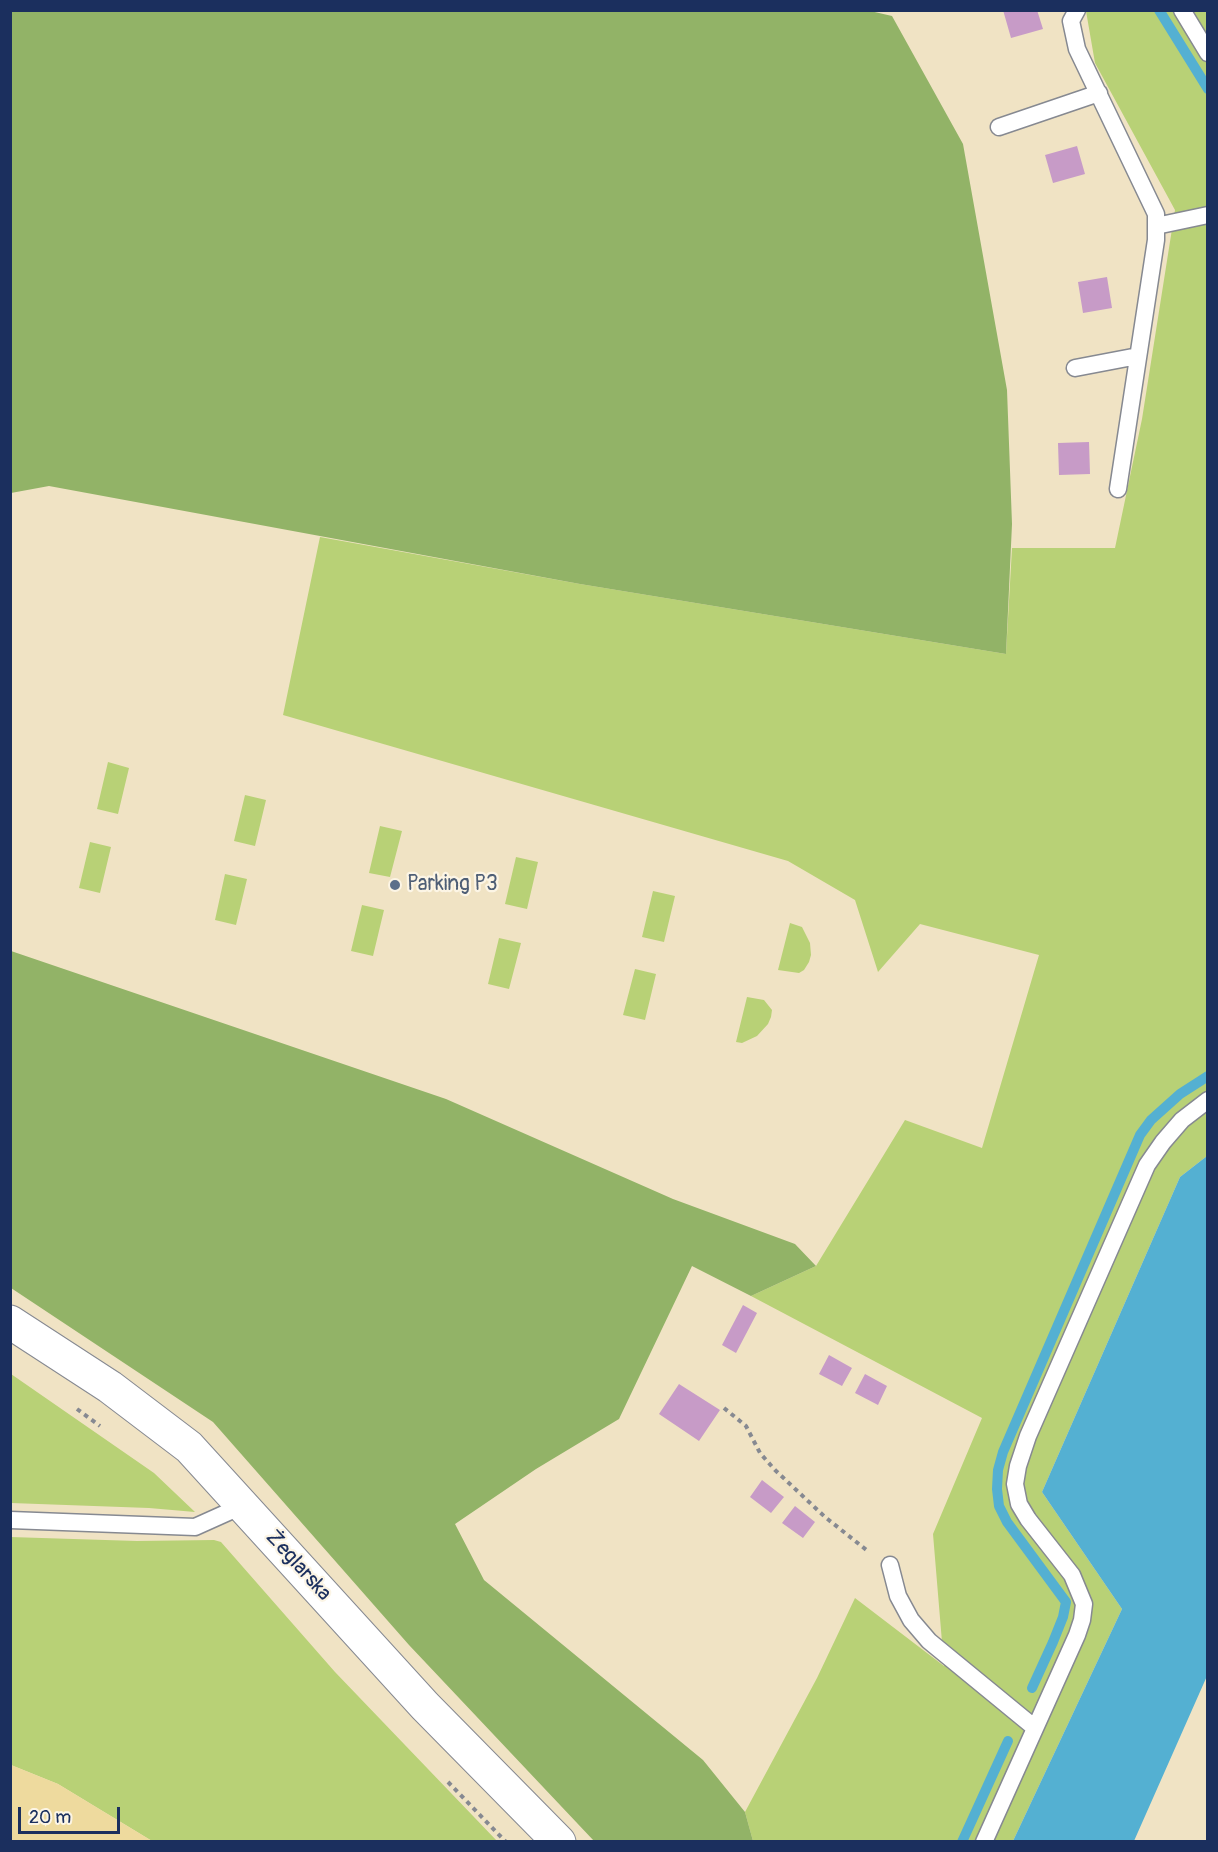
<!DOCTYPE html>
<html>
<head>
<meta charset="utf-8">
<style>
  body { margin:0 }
  #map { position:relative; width:1218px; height:1852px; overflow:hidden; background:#f0e3c4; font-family:Pangolin,sans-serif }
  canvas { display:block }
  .frame { position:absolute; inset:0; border:12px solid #1b2f5e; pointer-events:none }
  .scale { position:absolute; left:18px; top:1807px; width:102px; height:27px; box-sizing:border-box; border:3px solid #1b2f5e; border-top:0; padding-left:8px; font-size:18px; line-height:21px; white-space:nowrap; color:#1b2f5e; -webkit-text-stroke:4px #fcf5e5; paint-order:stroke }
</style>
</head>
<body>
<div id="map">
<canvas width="1218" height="1852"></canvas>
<div class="frame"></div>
<div class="scale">20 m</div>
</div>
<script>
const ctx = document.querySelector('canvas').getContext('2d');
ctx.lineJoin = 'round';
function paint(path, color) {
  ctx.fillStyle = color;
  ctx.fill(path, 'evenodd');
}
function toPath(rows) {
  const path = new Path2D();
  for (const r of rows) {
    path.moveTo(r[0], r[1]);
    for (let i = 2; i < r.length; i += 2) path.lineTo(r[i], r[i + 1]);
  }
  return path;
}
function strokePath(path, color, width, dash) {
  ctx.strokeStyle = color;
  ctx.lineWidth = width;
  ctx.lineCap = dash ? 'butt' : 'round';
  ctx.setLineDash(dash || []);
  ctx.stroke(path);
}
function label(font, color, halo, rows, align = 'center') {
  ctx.font = font + ' Pangolin,sans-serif';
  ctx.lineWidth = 4.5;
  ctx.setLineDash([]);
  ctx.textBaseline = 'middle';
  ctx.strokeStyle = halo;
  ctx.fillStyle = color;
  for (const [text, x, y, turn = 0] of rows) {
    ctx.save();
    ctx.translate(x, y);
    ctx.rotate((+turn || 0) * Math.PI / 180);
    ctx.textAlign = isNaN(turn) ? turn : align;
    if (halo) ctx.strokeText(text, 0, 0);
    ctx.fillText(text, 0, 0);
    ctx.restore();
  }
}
paint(toPath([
  [1086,11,1207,11,1207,1156,1180,1177,1042,1492,1122,1609,1013,1841,753,1841,745,1812,817,1678,855,1598,944,1666,933,1534,982,1418,751,1296,816,1266,905,1120,982,1148,1039,955,920,924,878,972,855,900,788,861,283,715,320,537,580,584,1006,654,1012,548,1115,548,1142,419,1175,210,1095,63],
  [108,762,129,768,118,814,97,809],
  [245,795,266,800,255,846,234,841],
  [380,826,402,831,390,877,369,873],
  [90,842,111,847,100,893,79,888],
  [516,857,538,862,527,909,505,904],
  [225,874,247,879,236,925,215,920],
  [653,891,675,896,664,942,642,937],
  [362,905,384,910,373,956,351,951],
  [790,923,802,927,810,943,811,955,809,962,804,970,799,973,778,970],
  [499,938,521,943,509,989,488,984],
  [635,969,656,974,645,1020,623,1015],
  [747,997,764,1000,772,1010,771,1017,768,1024,757,1036,742,1043,736,1042],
  [11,1374,154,1473,195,1512,149,1508,11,1503],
  [10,1537,137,1541,214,1540,221,1542,335,1672,497,1841,152,1841,58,1784,11,1765]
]), '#b8d176');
paint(toPath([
  [11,10,866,10,892,16,963,144,1007,390,1012,524,1006,654,580,584,49,486,11,493],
  [11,951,446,1099,673,1199,795,1244,816,1266,751,1296,692,1266,619,1419,536,1469,455,1524,484,1580,703,1760,745,1812,753,1841,594,1841,409,1645,213,1422,11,1288]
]), '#92b367');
paint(toPath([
  [11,1765,58,1784,152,1841,11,1841]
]), '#eeda9e');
paint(toPath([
  [1207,1156,1207,1676,1134,1841,1013,1841,1122,1609,1042,1492,1180,1177]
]), '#54b0d2');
strokePath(toPath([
  [1159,10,1208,89],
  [1032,1688,1053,1642,1063,1617,1066,1602,1007,1522,999,1506,997,1489,998,1470,1003,1452,1140,1135,1151,1120,1180,1094,1208,1076],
  [962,1842,1008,1741]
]), '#54b0d2', 10);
paint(toPath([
  [1003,10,1037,10,1043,29,1011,38],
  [1077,146,1085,174,1053,183,1045,155],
  [1107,277,1112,308,1083,313,1078,282],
  [1089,442,1090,474,1059,475,1058,443],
  [743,1305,757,1313,736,1353,722,1345],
  [829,1355,852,1368,842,1386,819,1374],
  [865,1374,887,1386,878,1405,855,1393],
  [679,1384,720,1410,699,1441,659,1414],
  [762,1480,784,1497,771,1513,750,1497],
  [795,1506,815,1522,803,1538,782,1523]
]), '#c79bc7');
const service = toPath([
  [1077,10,1071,21,1077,49,1156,214,1156,240,1118,489],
  [1182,10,1208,53],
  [999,127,1099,93],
  [1156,226,1208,215],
  [1075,368,1138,356],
  [10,1520,195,1527,244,1505],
  [890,1565,898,1596,911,1620,929,1641,1035,1728],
  [984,1842,1077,1635,1082,1620,1084,1604,1072,1575,1028,1519,1019,1504,1015,1484,1018,1466,1028,1436,1147,1165,1163,1142,1182,1120,1208,1100]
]);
const minor = toPath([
  [10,1322,110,1387,189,1447,425,1706,559,1842]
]);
strokePath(service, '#868991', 19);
strokePath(minor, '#868991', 35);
strokePath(toPath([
  [724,1408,746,1426,760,1453,775,1470,825,1517,869,1552],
  [77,1409,100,1426],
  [448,1782,506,1842]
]), '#868991', 4, [4.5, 4.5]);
strokePath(service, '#fff', 16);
strokePath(minor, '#fff', 33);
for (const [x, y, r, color] of [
  [395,885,6,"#5c6f8a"]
]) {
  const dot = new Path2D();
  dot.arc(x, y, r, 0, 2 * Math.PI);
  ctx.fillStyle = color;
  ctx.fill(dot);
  strokePath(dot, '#fcf5e5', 2);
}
label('21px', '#4e5e75', '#fcf5e5', [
  ["Parking P3",407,885]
], 'left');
label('21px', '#1b2f5e', '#fcf5e5', [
  ["Żeglarska",298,1566,48]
]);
</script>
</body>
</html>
